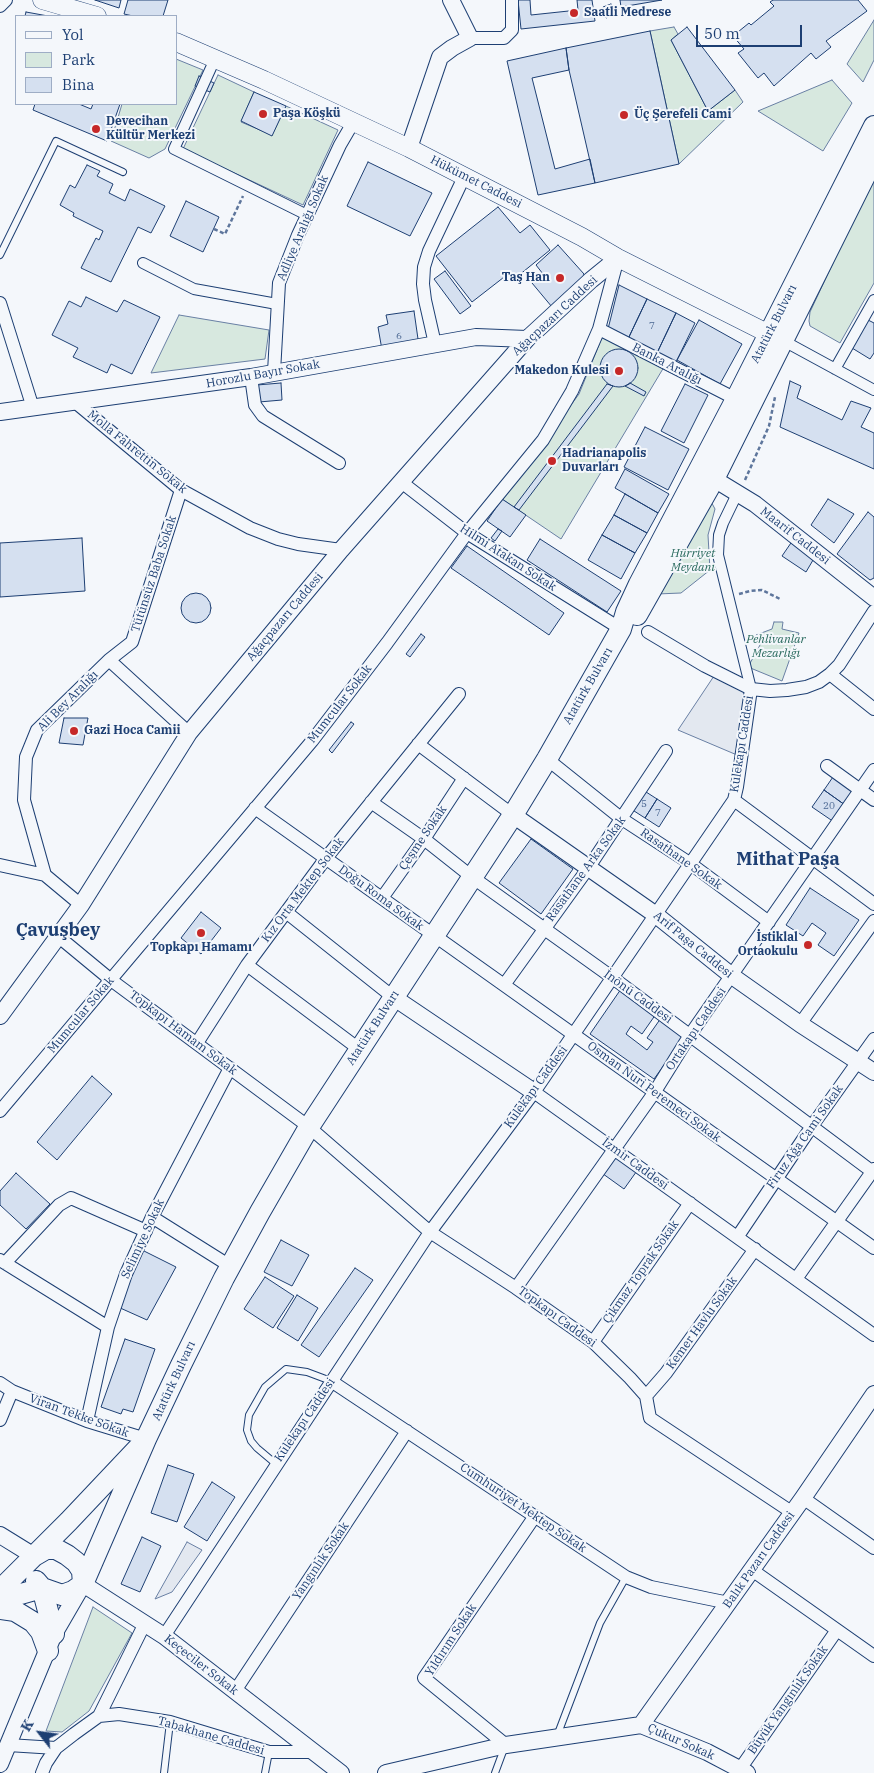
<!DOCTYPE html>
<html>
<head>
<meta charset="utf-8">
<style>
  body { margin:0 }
  #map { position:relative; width:874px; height:1773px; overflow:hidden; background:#f4f7fb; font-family:"IBM Plex Serif",serif }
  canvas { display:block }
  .legend { position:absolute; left:15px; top:15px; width:162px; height:90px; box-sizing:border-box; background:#f4f7fb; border:1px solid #9eadc5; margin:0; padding:6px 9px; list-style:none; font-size:15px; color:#1d3f73 }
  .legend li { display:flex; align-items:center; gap:10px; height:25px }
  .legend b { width:25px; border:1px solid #9eadc5 }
  .north { position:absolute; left:15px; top:1708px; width:50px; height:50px; -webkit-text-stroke:4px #f4f7fb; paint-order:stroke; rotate:300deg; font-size:14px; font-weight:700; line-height:20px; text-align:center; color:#1d3f73 }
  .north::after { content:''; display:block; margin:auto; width:18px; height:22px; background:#1d3f73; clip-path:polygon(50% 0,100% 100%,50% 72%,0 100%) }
  .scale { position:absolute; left:696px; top:25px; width:106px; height:22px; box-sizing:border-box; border:2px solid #1d3f73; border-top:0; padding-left:6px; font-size:15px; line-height:18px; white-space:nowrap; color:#1d3f73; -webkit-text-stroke:4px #f4f7fb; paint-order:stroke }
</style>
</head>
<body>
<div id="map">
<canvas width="874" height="1773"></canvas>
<ul class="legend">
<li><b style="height:6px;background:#f4f7fb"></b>Yol</li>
<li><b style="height:14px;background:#d7e8df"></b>Park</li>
<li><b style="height:14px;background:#d5e0f0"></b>Bina</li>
</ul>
<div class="north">K</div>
<div class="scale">50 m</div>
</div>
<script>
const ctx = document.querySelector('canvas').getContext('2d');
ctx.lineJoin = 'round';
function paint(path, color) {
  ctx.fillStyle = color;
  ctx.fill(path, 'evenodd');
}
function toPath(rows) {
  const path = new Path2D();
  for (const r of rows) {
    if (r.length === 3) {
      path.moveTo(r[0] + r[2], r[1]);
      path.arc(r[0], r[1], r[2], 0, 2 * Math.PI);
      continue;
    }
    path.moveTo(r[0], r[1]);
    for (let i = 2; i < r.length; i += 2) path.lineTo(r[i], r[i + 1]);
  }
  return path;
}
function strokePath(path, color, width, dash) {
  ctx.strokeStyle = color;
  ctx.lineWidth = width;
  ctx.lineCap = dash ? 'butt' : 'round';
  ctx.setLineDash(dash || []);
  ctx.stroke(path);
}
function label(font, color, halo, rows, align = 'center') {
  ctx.font = font + ' "IBM Plex Serif",serif';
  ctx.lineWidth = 4;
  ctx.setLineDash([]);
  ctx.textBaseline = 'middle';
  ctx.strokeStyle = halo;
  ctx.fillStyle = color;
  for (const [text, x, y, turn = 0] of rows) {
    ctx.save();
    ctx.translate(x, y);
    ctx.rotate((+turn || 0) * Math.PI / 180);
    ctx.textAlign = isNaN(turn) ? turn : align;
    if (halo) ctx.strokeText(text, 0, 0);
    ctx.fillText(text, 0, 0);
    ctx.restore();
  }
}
const green = toPath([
  [874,20,874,60,863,82,847,64,874,20],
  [674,27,678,34,671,40,708,111,735,90,743,102,679,164,650,31,674,27],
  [176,59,203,70,165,149,149,158,111,141,122,104,176,104,176,59],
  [218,75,254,92,241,122,272,135,286,106,338,130,303,205,183,149,218,75],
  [832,80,852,103,823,151,758,111,832,80],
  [874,175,874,283,840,343,810,326,809,321,810,312,874,175],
  [179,315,269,330,265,359,151,373,179,315],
  [603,335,664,367,561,539,502,499,579,394,603,335],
  [707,494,715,509,708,535,710,570,681,593,657,594,707,494],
  [774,622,783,622,782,629,799,633,782,681,748,667,760,645,756,635,772,629,774,622],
  [93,1607,132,1633,89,1711,62,1732,46,1731,93,1607]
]);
paint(green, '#d7e8df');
strokePath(green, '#687fa3', 1);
const parking = toPath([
  [714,676,746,690,737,755,678,730,714,676],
  [187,1542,202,1550,172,1592,155,1599,187,1542]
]);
paint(parking, '#e3e8f0');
strokePath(parking, '#687fa3', 1);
const building = toPath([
  [95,0,121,0,119,8,95,0],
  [128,0,168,0,163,16,133,16,124,14,128,0],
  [518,0,530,0,531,15,578,10,577,0,592,0,595,21,521,29,518,0],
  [620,0,662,0,621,7,620,0],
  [773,0,858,0,867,11,826,41,831,47,816,59,811,53,774,86,764,73,758,78,738,53,744,49,733,36,749,23,751,25,774,6,770,2,773,0],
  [611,4,616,9,614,15,606,18,601,13,603,7,611,4],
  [26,12,48,16,25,16,26,12],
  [687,27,735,90,708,111,671,40,687,27],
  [650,31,679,164,595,183,569,70,566,48,650,31],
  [566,48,569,70,532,78,555,169,590,159,595,183,538,195,507,61,566,48],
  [199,76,214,83,210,92,195,86,199,76],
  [254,92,286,106,272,136,241,121,254,92],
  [35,104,79,104,91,109,93,104,120,104,107,141,33,110,35,104],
  [368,162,432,193,410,236,347,206,368,162],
  [87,165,100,171,97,176,113,184,109,193,125,201,130,189,165,206,151,233,138,227,111,282,81,268,96,238,99,240,103,231,73,216,74,213,60,205,70,185,75,188,87,165],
  [186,201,219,217,203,252,170,236,186,201],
  [498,207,520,233,530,225,550,250,513,280,508,274,472,302,436,256,498,207],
  [558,245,584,274,581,282,552,307,532,283,543,274,536,265,558,245],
  [445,271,471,306,460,314,434,279,445,271],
  [619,285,647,299,628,339,608,329,619,285],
  [86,297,117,312,124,300,160,317,132,374,111,364,107,373,73,357,78,348,52,335,69,301,81,307,86,297],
  [647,299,676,313,657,353,628,339,647,299],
  [414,311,419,346,382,350,378,327,388,324,386,315,414,311],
  [676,313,695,323,676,362,657,353,676,313],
  [699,320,742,344,720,384,677,360,699,320],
  [868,320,874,323,874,353,870,359,852,348,868,320],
  [619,368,19],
  [790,381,801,386,797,398,842,420,851,401,871,408,861,427,874,433,874,469,780,427,790,381],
  [281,383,282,400,259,402,257,385,281,383],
  [630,383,646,392,644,396,625,386,630,383],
  [607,384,613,386,519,510,514,507,607,384],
  [685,384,708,395,684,443,661,431,685,384],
  [645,427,689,449,668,490,624,467,645,427],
  [625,469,669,494,658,513,615,488,625,469],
  [625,494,658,513,647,533,614,515,625,494],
  [502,499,526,515,510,537,487,521,502,499],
  [828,499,854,514,834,543,811,525,828,499],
  [868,512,874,517,874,578,870,580,837,554,868,512],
  [614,515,647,533,635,553,602,535,614,515],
  [498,529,502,531,495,541,491,538,498,529],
  [602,535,635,553,621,579,588,560,602,535],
  [82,538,85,591,0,597,0,543,82,538],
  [540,539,621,591,607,612,527,560,540,539],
  [793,540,816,555,806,572,782,556,793,540],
  [467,546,564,613,549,635,451,568,467,546],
  [196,608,15],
  [421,634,425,637,410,657,406,654,421,634],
  [64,718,88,718,83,745,59,743,64,718],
  [351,722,354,724,332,753,329,750,351,722],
  [835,774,857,789,845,805,824,790,835,774],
  [643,790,657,799,645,818,631,809,643,790],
  [824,790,845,805,834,822,812,807,824,790],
  [657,799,671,808,659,827,645,818,657,799],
  [531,839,573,869,541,914,499,883,531,839],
  [810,888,859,920,834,956,818,945,826,933,812,923,803,936,786,925,810,888],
  [201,912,221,928,201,954,181,938,201,912],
  [621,989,656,1014,642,1034,631,1026,626,1034,647,1050,653,1042,647,1038,661,1018,685,1036,654,1079,590,1034,621,989],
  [92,1076,112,1094,57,1160,37,1142,92,1076],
  [615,1150,639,1168,624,1189,599,1171,615,1150],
  [16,1173,50,1204,26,1229,0,1205,0,1191,16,1173],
  [281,1240,309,1255,292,1286,264,1272,281,1240],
  [142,1250,176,1267,147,1320,118,1307,142,1250],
  [355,1268,373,1280,319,1357,301,1345,355,1268],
  [265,1277,294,1296,273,1328,244,1309,265,1277],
  [297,1295,318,1308,298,1341,277,1328,297,1295],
  [125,1339,155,1349,133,1412,123,1409,121,1414,101,1407,125,1339],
  [168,1465,194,1474,177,1522,151,1513,168,1465],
  [212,1482,235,1497,207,1541,184,1527,212,1482],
  [142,1537,161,1546,140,1592,121,1584,142,1537]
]);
paint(building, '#d5e0f0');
strokePath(building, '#1d3f73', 1);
const service = toPath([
  [0,255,56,141,123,172],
  [276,1464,257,1448,251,1441,247,1430,249,1415,265,1387,286,1369,307,1372,331,1381],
  [557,1736,600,1623,626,1577],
  [164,1773,170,1722],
  [265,1773,269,1752],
  [495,1773,505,1746]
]);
const pedestrian = toPath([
  [215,59,174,149,307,215],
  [143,263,194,289,277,304],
  [782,340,874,390],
  [835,369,874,300],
  [737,494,723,523,719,535,718,555,751,689]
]);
const minor = toPath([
  [0,6,6,0],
  [470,38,504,38,512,30,512,0],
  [0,303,33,408],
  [599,329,736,399],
  [435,344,425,300,423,284,424,267,429,251,464,177],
  [274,372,279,283,298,235,340,145,354,121],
  [251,377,255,405,263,416,339,463],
  [75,402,181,490,250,528,278,539,298,544,341,550],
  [400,481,467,533,621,629],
  [648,632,705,666,751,689,770,691,787,690,806,687,819,682,830,674,839,665,874,611],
  [109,660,189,733],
  [830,674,874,709],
  [418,744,513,815],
  [547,759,622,819,691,864,769,922],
  [827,766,874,800],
  [734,800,874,904],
  [371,802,424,839,472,877,613,978,874,1173],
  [255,808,874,1248],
  [0,865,45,875],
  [382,898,424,839,464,778],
  [81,905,45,875,24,800,26,757,37,730,109,660,132,642,181,490],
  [286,912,393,997],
  [59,937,111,980,309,1127,430,1232,516,1288,593,1342,630,1378,646,1396,650,1418,793,1513],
  [247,965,359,1049],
  [504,985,589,867,666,751],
  [800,1024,874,921],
  [197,1043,247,965,326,858,459,694],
  [534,1092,874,1335],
  [0,1111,312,741,387,643,467,533,543,440,572,391,599,329,618,258],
  [152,1217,230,1266],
  [738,1236,812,1126,874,1039],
  [0,1260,108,1327],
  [5,1263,59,1205,71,1198,146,1231],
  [796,1279,874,1169],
  [516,1288,654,1093,690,1035,874,770],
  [593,1342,690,1203],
  [331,1381,626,1577,651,1587,729,1603],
  [0,1383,12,1391,87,1421,146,1439],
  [646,1396,666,1373,755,1249],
  [0,1420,12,1391],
  [87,1421,108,1327,126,1274,152,1217,230,1068],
  [803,1498,874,1548],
  [752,1570,874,1656],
  [164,1636,430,1232,534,1092,734,800,737,787,751,689],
  [235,1691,407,1431],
  [99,1716,145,1623],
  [8,1745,56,1748],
  [506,1745,424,1678,535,1516],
  [740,1769,837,1630],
  [42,1773,46,1763,56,1748,74,1734,99,1716,119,1714,170,1722,269,1752,314,1752]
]);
const tertiary = toPath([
  [409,148,440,57,452,48,470,38,451,0],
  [0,412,251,377,476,337,527,339],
  [714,479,755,504,874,598],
  [513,815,656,915,732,976,800,1024,874,1072],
  [393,997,534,1092],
  [0,1016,81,905,189,733,341,550,527,339,591,280,618,258],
  [0,1535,34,1556],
  [641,1725,803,1498,874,1394],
  [641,1725,707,1752,747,1773],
  [0,1764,54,1634,83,1584,164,1636,341,1773],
  [386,1773,506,1745,641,1725]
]);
const secondary = toPath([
  [42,0,97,16],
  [176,42,264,80,409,148,582,237,618,258,769,334]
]);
const primary = toPath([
  [637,615,714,479,874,158],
  [34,1556,46,1549,56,1549,67,1555,76,1562,82,1571,83,1584],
  [36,1581,42,1588,54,1634],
  [0,1590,69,1521,138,1448],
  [0,1600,42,1588,62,1595,73,1591,83,1584,146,1439,181,1365,224,1278,260,1212,309,1127,513,815,547,759,621,629,626,612,639,584,736,399,874,126],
  [0,1609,15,1611,33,1622,41,1632,48,1651]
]);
strokePath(service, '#1d3f73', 8);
strokePath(pedestrian, '#1d3f73', 12);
strokePath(minor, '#1d3f73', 14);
strokePath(tertiary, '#1d3f73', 18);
strokePath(secondary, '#1d3f73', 19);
strokePath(primary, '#1d3f73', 22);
strokePath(toPath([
  [214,229,225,234,243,196],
  [745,480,769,426,775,397],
  [739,594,750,591,762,590,780,599]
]), '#5e769c', 2.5, [4, 2.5]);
strokePath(service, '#f4f7fb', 6);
strokePath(pedestrian, '#f4f7fb', 10);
strokePath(minor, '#f4f7fb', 12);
strokePath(tertiary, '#f4f7fb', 16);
strokePath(secondary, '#f4f7fb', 18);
strokePath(primary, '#f4f7fb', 20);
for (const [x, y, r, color] of [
  [574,13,5,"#c62828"],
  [263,114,5,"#c62828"],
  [624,115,5,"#c62828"],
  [96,129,5,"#c62828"],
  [560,278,5,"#c62828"],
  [619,371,5,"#c62828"],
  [552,461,5,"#c62828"],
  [74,731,5,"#c62828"],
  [201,933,5,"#c62828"],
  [808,945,5,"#c62828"]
]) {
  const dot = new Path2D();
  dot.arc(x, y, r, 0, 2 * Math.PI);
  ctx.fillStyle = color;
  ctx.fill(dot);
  strokePath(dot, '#f4f7fb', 2);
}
label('10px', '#4b6792', null, [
  ["7",652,326],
  ["6",399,336],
  ["5",644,804],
  ["20",829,806],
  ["7",658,813]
]);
label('bold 12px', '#1d3f73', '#f4f7fb', [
  ["Saatli Medrese",584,13],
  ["Paşa Köşkü",273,114],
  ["Üç Şerefeli Cami",634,115],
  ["Devecihan",106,122],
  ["Kültür Merkezi",106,136],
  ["Taş Han",550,278,"right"],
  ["Makedon Kulesi",609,371,"right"],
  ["Hadrianapolis",562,454],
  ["Duvarları",562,468],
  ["Gazi Hoca Camii",84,731],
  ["İstiklal",798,938,"right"],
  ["Ortaokulu",798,952,"right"],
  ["Topkapı Hamamı",201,948,"center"]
], 'left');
label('12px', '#1d3f73', '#f4f7fb', [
  ["Hükümet Caddesi",476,182,27],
  ["Adliye Aralığı Sokak",303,228,-67],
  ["Ağaçpazarı Caddesi",555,316,-43],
  ["Atatürk Bulvarı",774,324,-63],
  ["Banka Aralığı",667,364,27],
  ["Horozlu Bayır Sokak",263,374,-10],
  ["Molla Fahrettin Sokak",137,452,39],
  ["Maarif Caddesi",795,536,38],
  ["Hilmi Atakan Sokak",508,558,33],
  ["Tütünsüz Baba Sokak",154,574,-72],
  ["Ağaçpazarı Caddesi",285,617,-50],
  ["Atatürk Bulvarı",588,686,-60],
  ["Ali Bey Aralığı",68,701,-45],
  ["Mumcular Sokak",340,704,-52],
  ["Kulekapı Caddesi",742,744,-81],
  ["Çeşme Sokak",423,838,-56],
  ["Rasathane Sokak",681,859,35],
  ["Rasathane Arka Sokak",586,869,-54],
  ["Kız Orta Mektep Sokak",303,890,-53],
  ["Doğu Roma Sokak",381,898,36],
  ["Arif Paşa Caddesi",693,945,39],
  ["İnönü Caddesi",638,997,36],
  ["Mumcular Sokak",81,1015,-50],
  ["Atatürk Bulvarı",373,1028,-57],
  ["Ortakapı Caddesi",696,1029,-56],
  ["Topkapı Hamam Sokak",183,1033,37],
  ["Kulekapı Caddesi",536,1087,-54],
  ["Osman Nuri Peremeci Sokak",654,1092,36],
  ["Firuz Ağa Cami Sokak",805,1137,-55],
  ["İzmir Caddesi",635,1164,36],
  ["Selimiye Sokak",143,1239,-65],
  ["Çıkmaz Toprak Sokak",641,1272,-55],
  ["Topkapı Caddesi",557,1317,36],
  ["Kemer Havlu Sokak",702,1323,-54],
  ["Atatürk Bulvarı",174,1381,-65],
  ["Viran Tekke Sokak",79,1416,20],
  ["Kulekapı Caddesi",305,1420,-56],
  ["Cumhuriyet Mektep Sokak",523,1508,34],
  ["Balık Pazarı Caddesi",759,1560,-55],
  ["Yangınlık Sokak",321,1561,-56],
  ["Yıldırım Sokak",451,1640,-57],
  ["Keçeciler Sokak",201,1665,38],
  ["Büyük Yangınlık Sokak",788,1700,-55],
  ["Tabakhane Caddesi",211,1736,16],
  ["Çukur Sokak",681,1742,24]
]);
label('italic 12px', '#2c6c60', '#f4f7fb', [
  ["Hürriyet",693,554],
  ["Meydanı",693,568],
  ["Pehlivanlar",776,640],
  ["Mezarlığı",776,654]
]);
label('bold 18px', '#1d3f73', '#f4f7fb', [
  ["Mithat Paşa",788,860],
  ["Çavuşbey",58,931]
]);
</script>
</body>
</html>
